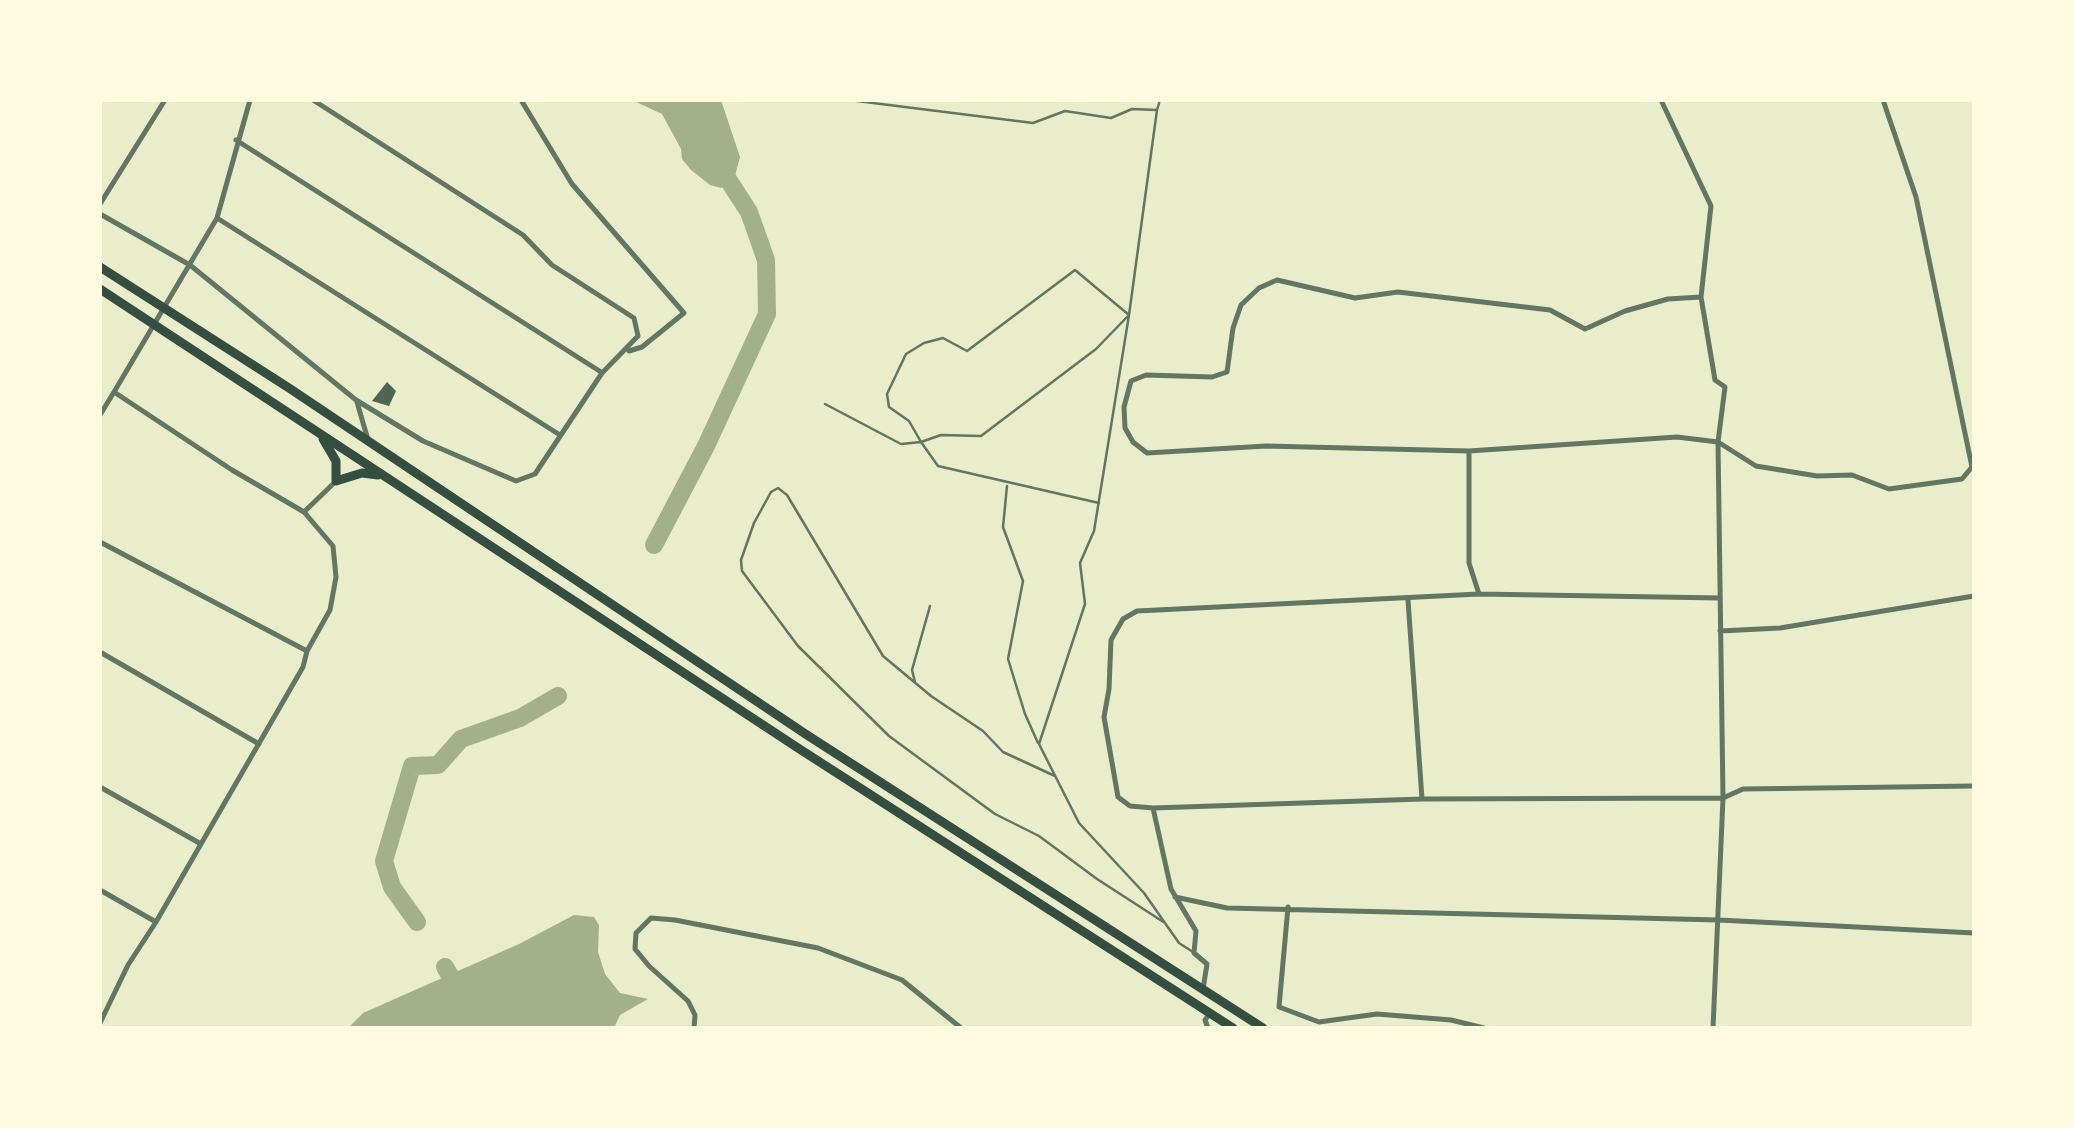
<!DOCTYPE html>
<html>
<head>
<meta charset="utf-8">
<style>
  body { margin:0 }
  #map { position:relative; width:2074px; height:1128px; overflow:hidden; background:#e9edc9; font-family:"Roboto Condensed",sans-serif }
  canvas { display:block }
  .frame { position:absolute; inset:0; border:102px solid #fefae0; pointer-events:none }
</style>
</head>
<body>
<div id="map">
<canvas width="2074" height="1128"></canvas>
<div class="frame"></div>
</div>
<script>
const ctx = document.querySelector('canvas').getContext('2d');
ctx.lineJoin = 'round';
function paint(path, color) {
  ctx.fillStyle = color;
  ctx.fill(path, 'evenodd');
}
function toPath(rows) {
  const path = new Path2D();
  for (const r of rows) {
    path.moveTo(r[0], r[1]);
    for (let i = 2; i < r.length; i += 2) path.lineTo(r[i], r[i + 1]);
  }
  return path;
}
function strokePath(path, color, width, dash) {
  ctx.strokeStyle = color;
  ctx.lineWidth = width;
  ctx.lineCap = dash ? 'butt' : 'round';
  ctx.setLineDash(dash || []);
  ctx.stroke(path);
}
paint(toPath([
  [632,100,721,100,740,157,735,176,721,188,710,185,691,170,682,159,681,149,662,114],
  [574,915,594,917,599,925,598,952,605,974,620,993,648,999,620,1015,614,1028,348,1028,363,1013,519,944]
]), '#a3b18a');
strokePath(toPath([
  [654,545,706,446,767,314,766,260,749,212,718,164],
  [417,922,392,887,384,861,412,766,438,765,461,739,520,718,558,696],
  [445,967,461,995]
]), '#a3b18a', 18);
paint(toPath([
  [387,382,396,391,389,406,372,401]
]), '#4f6655');
strokePath(toPath([
  [849,100,1033,123,1065,111,1111,118,1132,109,1157,110,1160,100],
  [1157,110,1129,315,1094,531,1080,563,1085,604,1039,744,1079,823,1144,893,1179,943,1193,952],
  [825,404,901,444,921,442,941,435,981,436,1096,349,1129,315,1075,270,967,351,943,338,924,343,906,354,887,394,889,407,909,421,921,442,938,466,1099,503],
  [1007,486,1003,527,1023,581,1008,659,1025,714,1038,743],
  [915,682,912,670,930,606],
  [1055,776,1003,752,983,731,931,696,883,656,787,495,778,488,771,492,754,523,741,560,742,571,798,646,889,736,995,814,1039,836,1097,879,1165,923]
]), '#617663', 2.5);
strokePath(toPath([
  [250,100,217,218,114,392,232,470,304,512],
  [521,100,572,184,684,313,642,347,629,351],
  [1661,100,1711,206,1701,297,1715,380,1725,387,1718,442,1723,798,1713,1028],
  [236,140,601,372],
  [100,204,165,100],
  [100,214,190,265,356,400,423,441,516,481,535,474,602,373,638,336,634,318,552,265,523,235,313,100],
  [217,218,560,435],
  [1701,297,1668,299,1625,311,1585,329,1550,310,1398,292,1355,298,1277,280,1259,288,1241,305,1233,328,1227,372,1212,377,1146,375,1131,381,1124,407,1125,428,1133,442,1147,453,1266,446,1469,451,1677,437,1718,442,1756,466,1817,476,1852,475,1889,489,1962,479,1972,467,1916,197,1883,100],
  [357,402,368,440],
  [100,415,114,392],
  [1469,451,1469,563,1479,594],
  [100,542,307,651],
  [1720,598,1479,594,1137,611,1123,619,1111,640,1109,689,1104,717,1118,797,1130,806,1153,808,1422,799,1723,798,1743,789,1974,786],
  [1408,600,1422,799],
  [1720,631,1780,628,1974,596],
  [100,652,259,744],
  [100,787,201,844],
  [1153,808,1171,889,1196,931,1194,953,1207,964,1203,989],
  [100,890,156,922],
  [1175,897,1227,908,1719,920,1974,933],
  [1288,907,1279,1007,1319,1022,1377,1014,1451,1020,1484,1028],
  [100,1023,128,965,156,922,303,667,307,651,330,610,336,577,333,546,304,512,336,481],
  [694,1028,695,1015,688,1001,649,966,635,949,636,933,651,918,675,920,818,948,902,980,961,1028],
  [1208,1028,1205,1020,1210,1013],
  [1974,1028,1974,1027]
]), '#617663', 5);
strokePath(toPath([
  [100,267,289,388,807,735,1263,1028],
  [100,289,798,748,1233,1028],
  [323,439,336,461,336,481,362,473,378,475]
]), '#344e41', 9);
</script>
</body>
</html>
